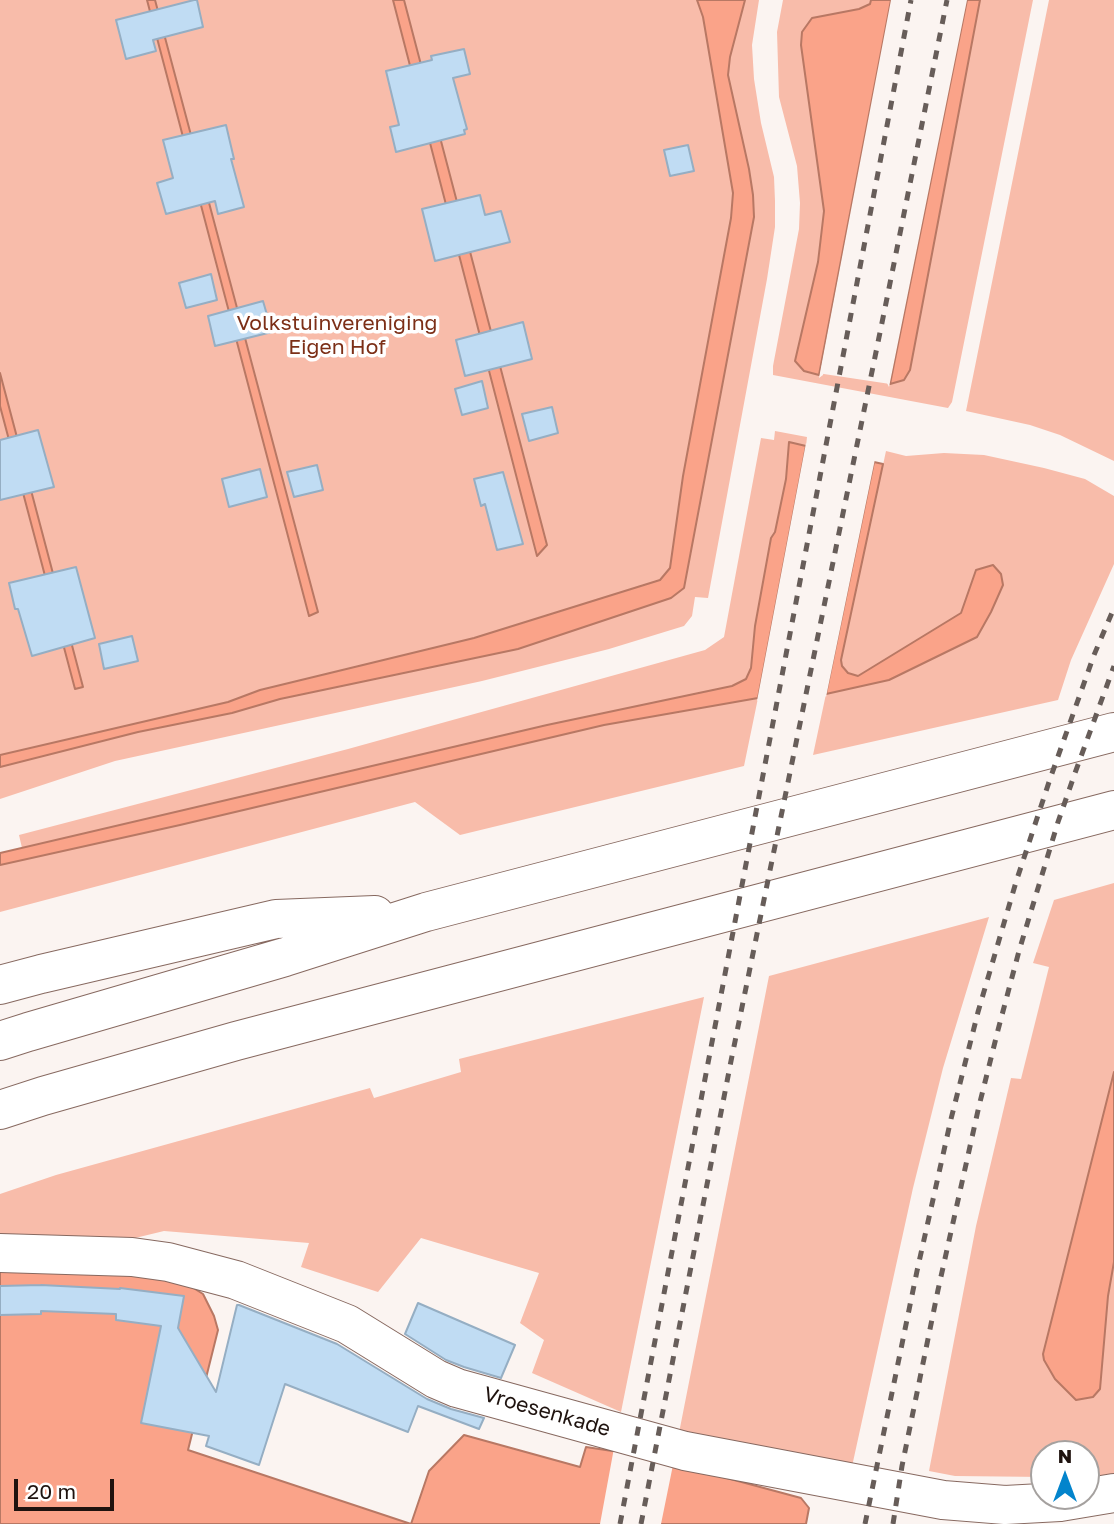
<!DOCTYPE html>
<html>
<head>
<meta charset="utf-8">
<style>
  body { margin:0 }
  #map { position:relative; width:1114px; height:1524px; overflow:hidden; background:#fbf4f1; font-family:"Golos Text",sans-serif }
  canvas { display:block }
  .north { position:absolute; left:1030px; top:1440px; width:70px; height:70px; box-sizing:border-box; background:#fff; border:2px solid #a5a19f; border-radius:50%; rotate:0deg; font-size:19px; font-weight:700; line-height:28px; text-align:center; color:#1f130f }
  .north::after { content:''; display:block; margin:auto; width:24px; height:32px; background:#0384cc; clip-path:polygon(50% 0,100% 100%,50% 72%,0 100%) }
  .scale { position:absolute; left:14px; top:1479px; width:100px; height:32px; box-sizing:border-box; border:4px solid #1f130f; border-top:0; padding-left:9px; font-size:21px; line-height:24px; white-space:nowrap; color:#1f130f; -webkit-text-stroke:5px #fff; paint-order:stroke }
</style>
</head>
<body>
<div id="map">
<canvas width="1114" height="1524"></canvas>
<div class="north">N</div>
<div class="scale">20 m</div>
</div>
<script>
const ctx = document.querySelector('canvas').getContext('2d');
ctx.lineJoin = 'round';
function paint(path, color) {
  ctx.fillStyle = color;
  ctx.fill(path, 'evenodd');
}
function toPath(rows) {
  const path = new Path2D();
  for (const r of rows) {
    path.moveTo(r[0], r[1]);
    for (let i = 2; i < r.length; i += 2) path.lineTo(r[i], r[i + 1]);
  }
  return path;
}
function strokePath(path, color, width, dash) {
  ctx.strokeStyle = color;
  ctx.lineWidth = width;
  ctx.lineCap = dash ? 'butt' : 'round';
  ctx.setLineDash(dash || []);
  ctx.stroke(path);
}
function label(font, color, halo, rows, align = 'center') {
  ctx.font = font + ' "Golos Text",sans-serif';
  ctx.lineWidth = 7;
  ctx.setLineDash([]);
  ctx.textBaseline = 'middle';
  ctx.strokeStyle = halo;
  ctx.fillStyle = color;
  for (const [text, x, y, turn = 0] of rows) {
    ctx.save();
    ctx.translate(x, y);
    ctx.rotate((+turn || 0) * Math.PI / 180);
    ctx.textAlign = isNaN(turn) ? turn : align;
    if (halo) ctx.strokeText(text, 0, 0);
    ctx.fillText(text, 0, 0);
    ctx.restore();
  }
}
paint(toPath([
  [0,0,719,0,722,65,743,199,675,578,649,598,0,763],
  [745,0,759,0,752,45,754,79,761,123,774,177,775,201,775,227,767,279,708,598,695,597,692,616,684,626,609,649,482,681,115,761,0,799,0,767,138,732,232,713,280,699,518,649,671,598,684,588,754,217,753,195,749,169,728,75,730,57],
  [783,0,871,0,870,4,859,9,812,18,802,32,801,45,824,211,804,371,890,384,904,380,910,370,980,0,1033,0,952,402,948,408,773,375,773,366,799,229,800,203,797,166,779,97,777,32],
  [1049,0,1114,0,1114,461,1060,435,1030,425,966,411],
  [775,431,807,437,806,446,789,443,786,479,775,532,771,538,755,626,751,668,746,679,732,687,547,725,22,848,19,835,348,749,705,650,724,637,761,438,774,440],
  [886,451,906,456,944,453,984,455,1044,468,1085,479,1114,496,1114,564,1071,660,1058,700,813,755,826,694,889,680,977,637,991,612,1003,585,976,570,961,613,858,676,848,673,842,666,841,660],
  [758,698,744,766,460,835,415,802,0,912,0,865,180,825,604,725],
  [1114,883,1114,1077,1069,1393,1076,1400,1108,1296,1114,1262,1114,1477,1086,1477,1086,1454,1044,1454,1044,1477,955,1476,929,1471,976,1226,1011,1078,1021,1079,1049,967,1033,963,1054,900],
  [989,917,943,1068,913,1188,851,1471,678,1438,769,976],
  [704,997,621,1412,532,1373,544,1340,520,1323,539,1273,421,1238,378,1292,301,1267,309,1243,164,1231,131,1239,0,1241,0,1194,56,1175,370,1088,374,1098,461,1072,459,1059]
]), '#f8bcaa');
const water = toPath([
  [147,0,155,0,318,612,309,616,147,0],
  [393,0,404,0,547,545,537,556,393,0],
  [697,0,745,0,730,57,728,75,749,169,753,195,754,217,684,588,671,598,518,649,280,699,232,713,138,732,0,767,0,755,228,702,260,690,474,638,660,580,670,568,683,476,731,218,733,193,703,17,697,0],
  [871,0,891,0,819,375,804,371,795,361,818,262,824,211,801,45,802,32,812,18,859,9,870,4,871,0],
  [967,0,980,0,910,370,904,380,890,384,967,0],
  [0,373,83,687,75,689,0,406,0,373],
  [789,442,806,446,758,698,604,725,180,825,0,865,0,853,547,725,732,686,746,679,751,668,755,626,771,538,775,532,786,479,789,442],
  [874,462,883,464,841,660,842,666,848,673,858,676,961,613,976,570,993,565,1001,574,1003,585,991,612,977,637,889,680,826,694,874,462],
  [1114,1072,1114,1262,1108,1296,1100,1389,1093,1397,1076,1400,1055,1379,1044,1360,1043,1354,1114,1072],
  [0,1266,82,1268,184,1282,203,1294,214,1316,218,1330,188,1450,411,1524,429,1471,464,1435,580,1467,586,1447,645,1456,801,1498,809,1508,806,1524,0,1524,0,1266]
]);
paint(water, '#faa389');
strokePath(water, '#b87864', 2);
paint(toPath([
  [891,0,895,0,823,375,819,378],
  [964,0,967,0,889,387,887,383],
  [806,443,809,447,761,698,757,701],
  [872,459,875,459,826,697,823,693],
  [614,1448,674,1460,661,1524,600,1524]
]), '#fbf4f1');
const building = toPath([
  [194,0,197,0,203,27,153,40,156,51,126,59,116,20,194,0],
  [464,49,470,74,453,78,467,129,464,130,465,134,396,152,390,127,399,125,386,71,432,60,431,56,464,49],
  [226,125,234,159,231,159,244,207,218,214,215,201,166,214,157,183,173,178,163,140,226,125],
  [688,145,694,171,670,176,664,150,688,145],
  [480,195,485,215,501,211,510,242,435,261,422,209,480,195],
  [211,274,217,300,186,308,179,283,211,274],
  [263,301,272,332,215,346,208,316,263,301],
  [523,322,532,359,465,376,456,340,523,322],
  [482,381,488,408,462,415,455,389,482,381],
  [552,407,558,433,529,441,522,414,552,407],
  [38,430,54,487,0,500,0,440,38,430],
  [317,465,323,490,294,497,287,472,317,465],
  [260,469,267,497,229,507,222,479,260,469],
  [503,472,523,544,497,550,485,504,481,506,474,479,503,472],
  [76,567,95,638,32,656,18,609,15,609,9,583,76,567],
  [132,636,138,661,104,669,99,644,132,636],
  [41,1285,120,1289,120,1288,184,1296,178,1328,216,1392,237,1305,239,1305,337,1344,427,1399,451,1409,484,1418,479,1429,418,1406,408,1432,285,1384,259,1465,206,1446,209,1436,141,1423,161,1326,116,1320,116,1314,41,1311,41,1314,0,1315,0,1286,41,1285],
  [418,1303,515,1345,501,1378,464,1367,446,1360,405,1334,418,1303]
]);
paint(building, '#c0dcf3');
strokePath(building, '#95aec3', 2);
const minor = toPath([
  [0,1253,132,1257,168,1262,236,1280,347,1324,436,1379,457,1388,685,1451,943,1500,1005,1505,1060,1502,1114,1493]
]);
const highway = toPath([
  [0,985,41,974,276,919,375,915],
  [0,1041,28,1032,285,957,426,912,1114,732],
  [0,1110,43,1096,236,1041,1114,810]
]);
strokePath(minor, '#876960', 40);
strokePath(highway, '#876960', 40);
strokePath(minor, '#fff', 38);
strokePath(highway, '#fff', 38);
strokePath(toPath([
  [620,1524,911,0],
  [641,1524,731,1061,885,308,947,0],
  [865,1524,917,1271,951,1119,978,1012,1016,882,1050,779,1094,655,1114,608],
  [893,1524,902,1466,938,1290,979,1106,998,1030,1019,951,1058,822,1075,773,1114,666]
]), '#675d59', 5, [9, 9]);
label('21px', '#7c2f17', '#fff', [
  ["Volkstuinvereniging",337,323],
  ["Eigen Hof",337,347]
]);
label('21px', '#1f130f', '#fff', [
  ["Vroesenkade",547,1412,16]
]);
</script>
</body>
</html>
